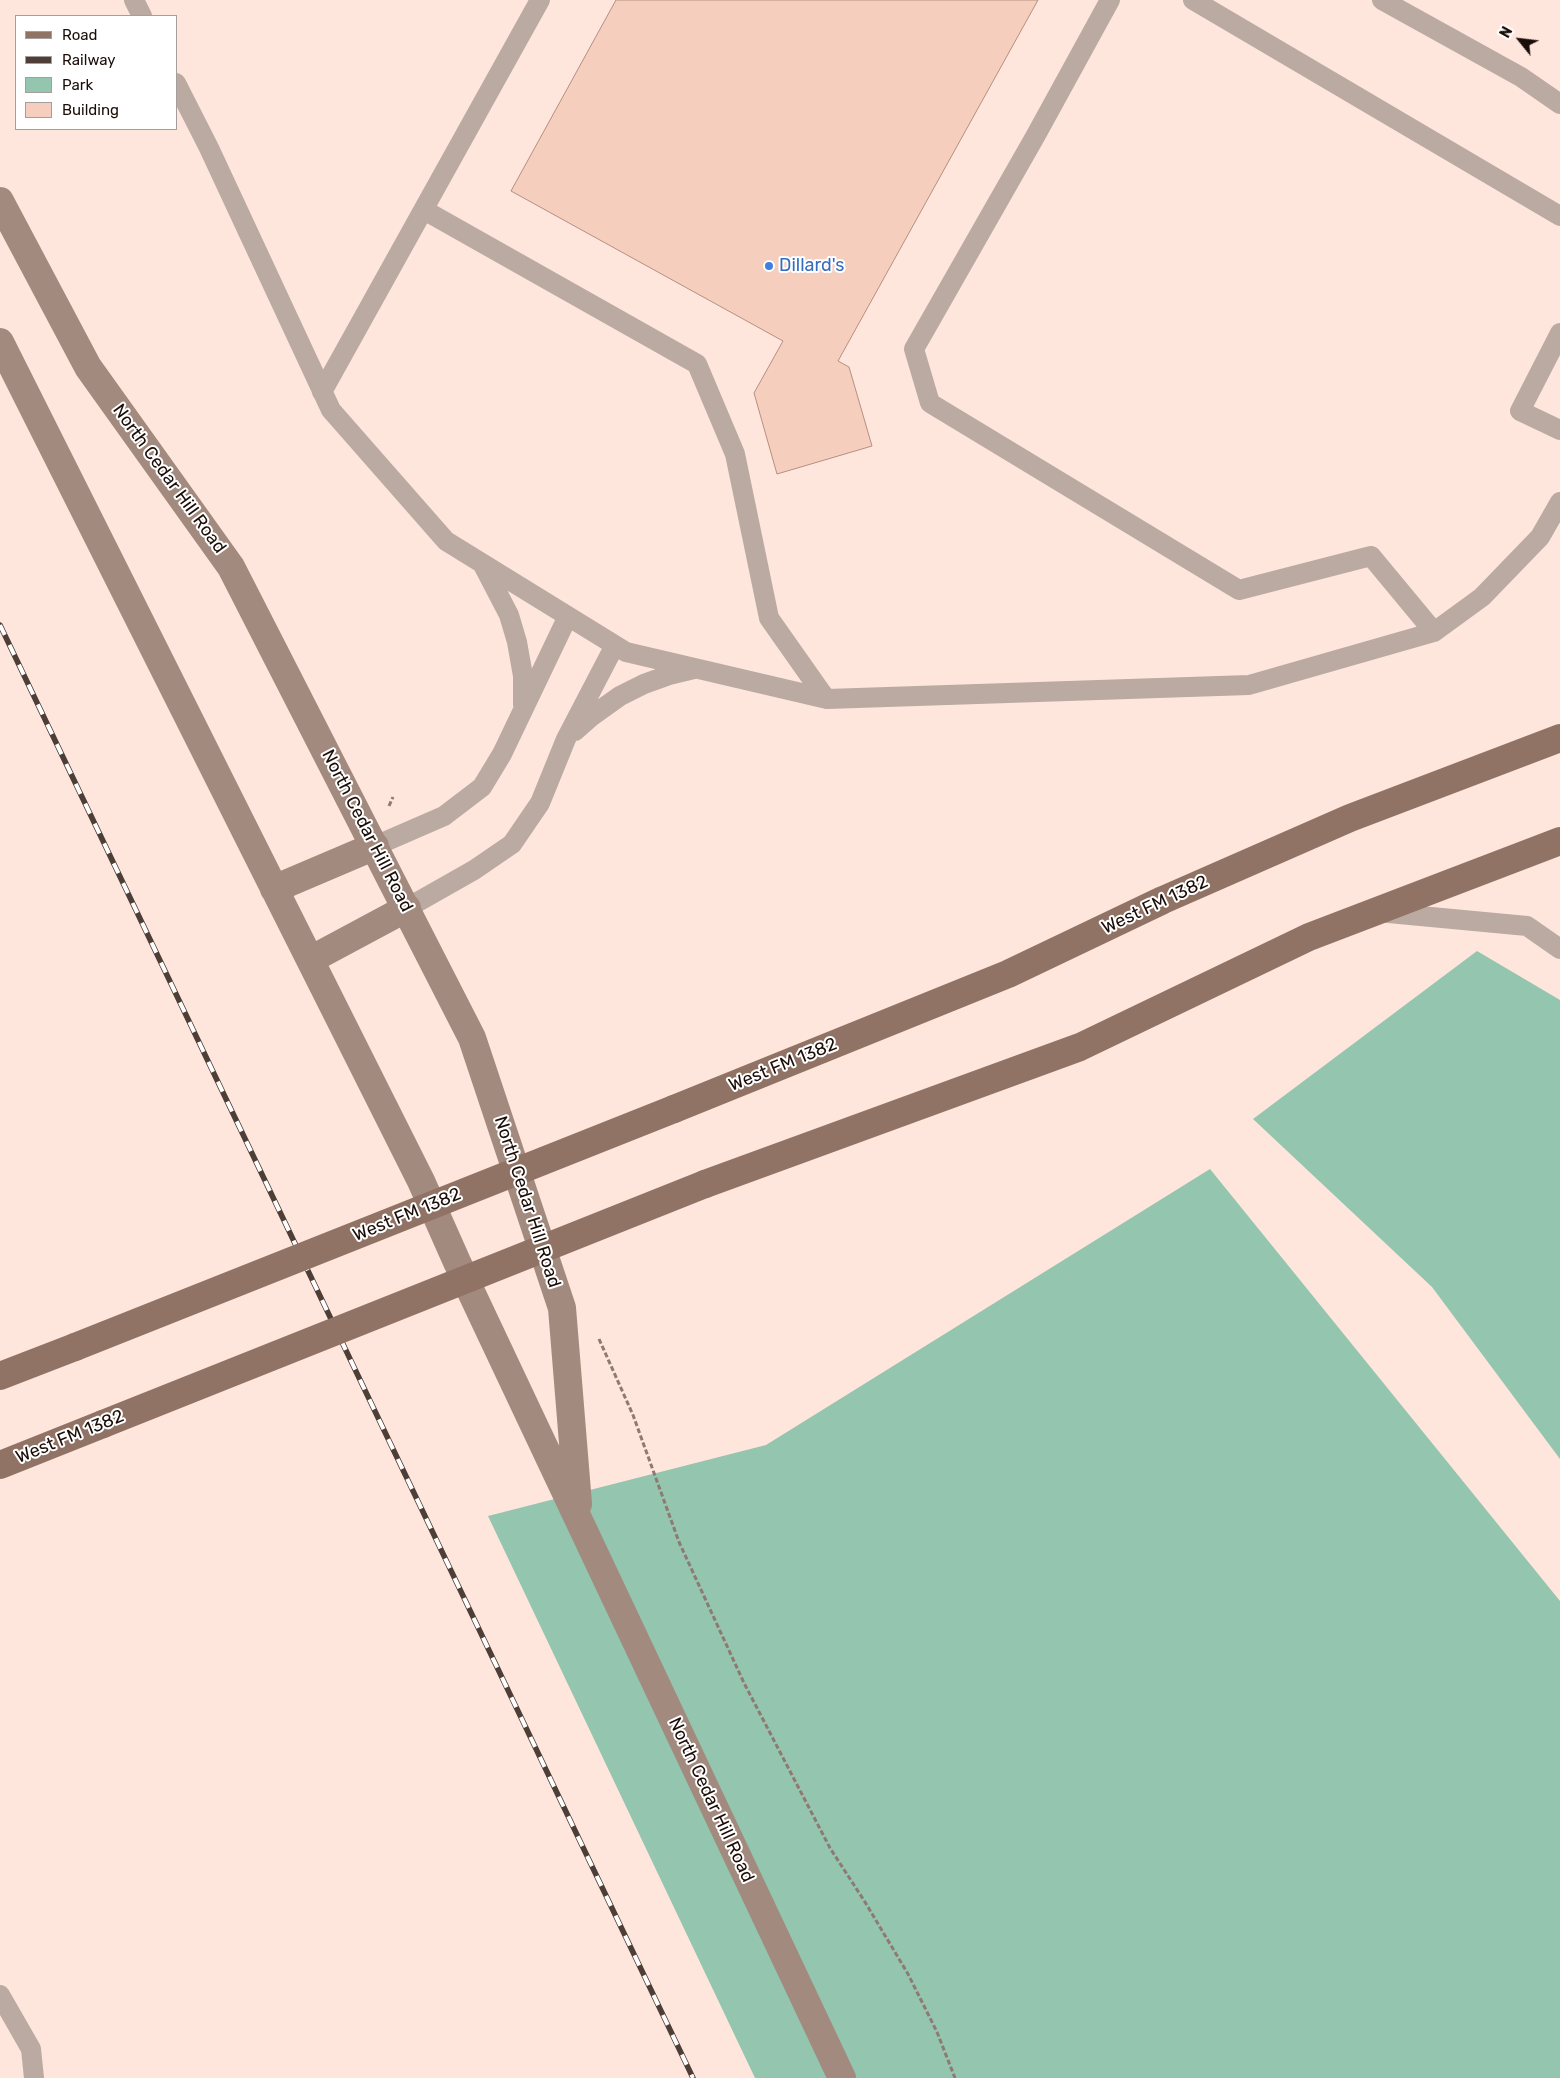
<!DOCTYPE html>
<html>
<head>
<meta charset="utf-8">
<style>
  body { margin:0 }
  #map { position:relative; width:1560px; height:2078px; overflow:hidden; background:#fee6dc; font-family:Rubik,sans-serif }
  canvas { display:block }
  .legend { position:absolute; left:15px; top:15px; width:162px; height:115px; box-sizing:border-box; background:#fff; border:1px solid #a49f9d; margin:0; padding:6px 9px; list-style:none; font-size:15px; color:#1b0e09 }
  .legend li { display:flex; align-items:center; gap:10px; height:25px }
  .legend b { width:25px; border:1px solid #a49f9d }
  .north { position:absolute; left:1495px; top:15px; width:50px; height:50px; -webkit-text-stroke:4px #fff; paint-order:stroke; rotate:299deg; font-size:14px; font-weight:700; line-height:20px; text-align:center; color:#1b0e09 }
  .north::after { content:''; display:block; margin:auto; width:18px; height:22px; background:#1b0e09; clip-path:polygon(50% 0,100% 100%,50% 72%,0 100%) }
</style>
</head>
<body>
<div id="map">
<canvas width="1560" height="2078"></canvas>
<ul class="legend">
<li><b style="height:6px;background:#907365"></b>Road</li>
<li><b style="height:6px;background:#4d3e37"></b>Railway</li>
<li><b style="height:14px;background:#94c5af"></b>Park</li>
<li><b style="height:14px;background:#f6cebe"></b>Building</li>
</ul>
<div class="north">N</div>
</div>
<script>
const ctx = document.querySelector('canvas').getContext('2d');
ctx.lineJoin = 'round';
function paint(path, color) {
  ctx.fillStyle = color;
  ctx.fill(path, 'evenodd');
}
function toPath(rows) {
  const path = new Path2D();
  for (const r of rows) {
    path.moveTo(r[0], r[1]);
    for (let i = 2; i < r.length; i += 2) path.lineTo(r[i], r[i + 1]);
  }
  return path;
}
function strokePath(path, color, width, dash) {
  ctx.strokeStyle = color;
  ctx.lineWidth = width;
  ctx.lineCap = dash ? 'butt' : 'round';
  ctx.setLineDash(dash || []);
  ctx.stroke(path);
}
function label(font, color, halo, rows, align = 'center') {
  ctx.font = font + ' Rubik,sans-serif';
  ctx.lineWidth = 4;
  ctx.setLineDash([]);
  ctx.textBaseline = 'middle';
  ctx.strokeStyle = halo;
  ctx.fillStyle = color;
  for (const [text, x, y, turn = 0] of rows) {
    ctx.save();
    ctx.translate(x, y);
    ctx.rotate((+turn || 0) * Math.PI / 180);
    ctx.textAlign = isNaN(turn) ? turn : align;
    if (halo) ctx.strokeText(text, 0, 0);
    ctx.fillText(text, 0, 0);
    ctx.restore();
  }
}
paint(toPath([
  [1477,951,1560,1000,1560,1459,1432,1287,1253,1119],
  [1210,1169,1560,1601,1560,2078,755,2078,488,1516,766,1445]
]), '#94c5af');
const building = toPath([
  [616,0,1038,0,838,361,849,367,872,446,777,474,754,393,783,341,511,191,616,0]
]);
paint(building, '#f6cebe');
strokePath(building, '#b48f81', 1);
strokePath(toPath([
  [389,806,393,797],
  [599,1339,633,1415,679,1542,744,1683,830,1848,865,1902,908,1974,937,2032,955,2078]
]), '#8d7a73', 3, [5, 2.5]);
strokePath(toPath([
  [134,0,142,16],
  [1110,0,1036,135,914,349,930,403,1239,590,1371,556,1434,632],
  [1193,0,1560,216],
  [1382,0,1521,77,1560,104],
  [176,83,209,148,331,410,446,541,626,652,827,699,1249,685,1434,632,1482,597,1540,537,1560,502],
  [424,210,697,364,735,454,769,618,826,699],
  [1560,333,1520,411,1560,430],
  [322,392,540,0],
  [483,565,509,615,517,642,523,676,523,705],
  [575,731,592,716,620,696,644,684,669,675,694,669],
  [375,846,444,816,482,787,502,754,568,616],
  [407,908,474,870,512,844,540,803,566,739,615,645],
  [1378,912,1527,926,1560,949],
  [0,1995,31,2049,34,2078]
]), '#bbaaa2', 20);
strokePath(toPath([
  [0,201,88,367,231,567,472,1038,562,1308,578,1504],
  [0,342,421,1181,457,1262,842,2078],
  [274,889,375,846],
  [310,960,407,908]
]), '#a28a7f', 28);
strokePath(toPath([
  [674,1109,1008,974,1163,900,1350,818,1560,738],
  [705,1184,1080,1047,1309,937,1560,841],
  [0,1376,75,1347],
  [0,1465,103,1424]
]), '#907365', 28);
const rail = toPath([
  [0,625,693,2078]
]);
strokePath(rail, '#4d3e37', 5.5);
strokePath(rail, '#fff', 4, [11]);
strokePath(toPath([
  [75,1347,674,1109],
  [103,1424,705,1184]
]), '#907365', 28);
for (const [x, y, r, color] of [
  [769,266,5,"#3f7fe0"]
]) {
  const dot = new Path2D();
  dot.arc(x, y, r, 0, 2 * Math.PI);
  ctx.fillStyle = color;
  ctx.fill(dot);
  strokePath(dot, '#fff', 2);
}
label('18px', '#366cbe', '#fff', [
  ["Dillard's",779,266]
], 'left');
label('18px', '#1b0e09', '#fff', [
  ["North Cedar Hill Road",169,479,54],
  ["North Cedar Hill Road",367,831,63],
  ["West FM 1382",1155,905,-25],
  ["West FM 1382",783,1065,-22],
  ["North Cedar Hill Road",527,1202,72],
  ["West FM 1382",407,1215,-22],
  ["West FM 1382",70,1437,-22],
  ["North Cedar Hill Road",711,1800,65]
]);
</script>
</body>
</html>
